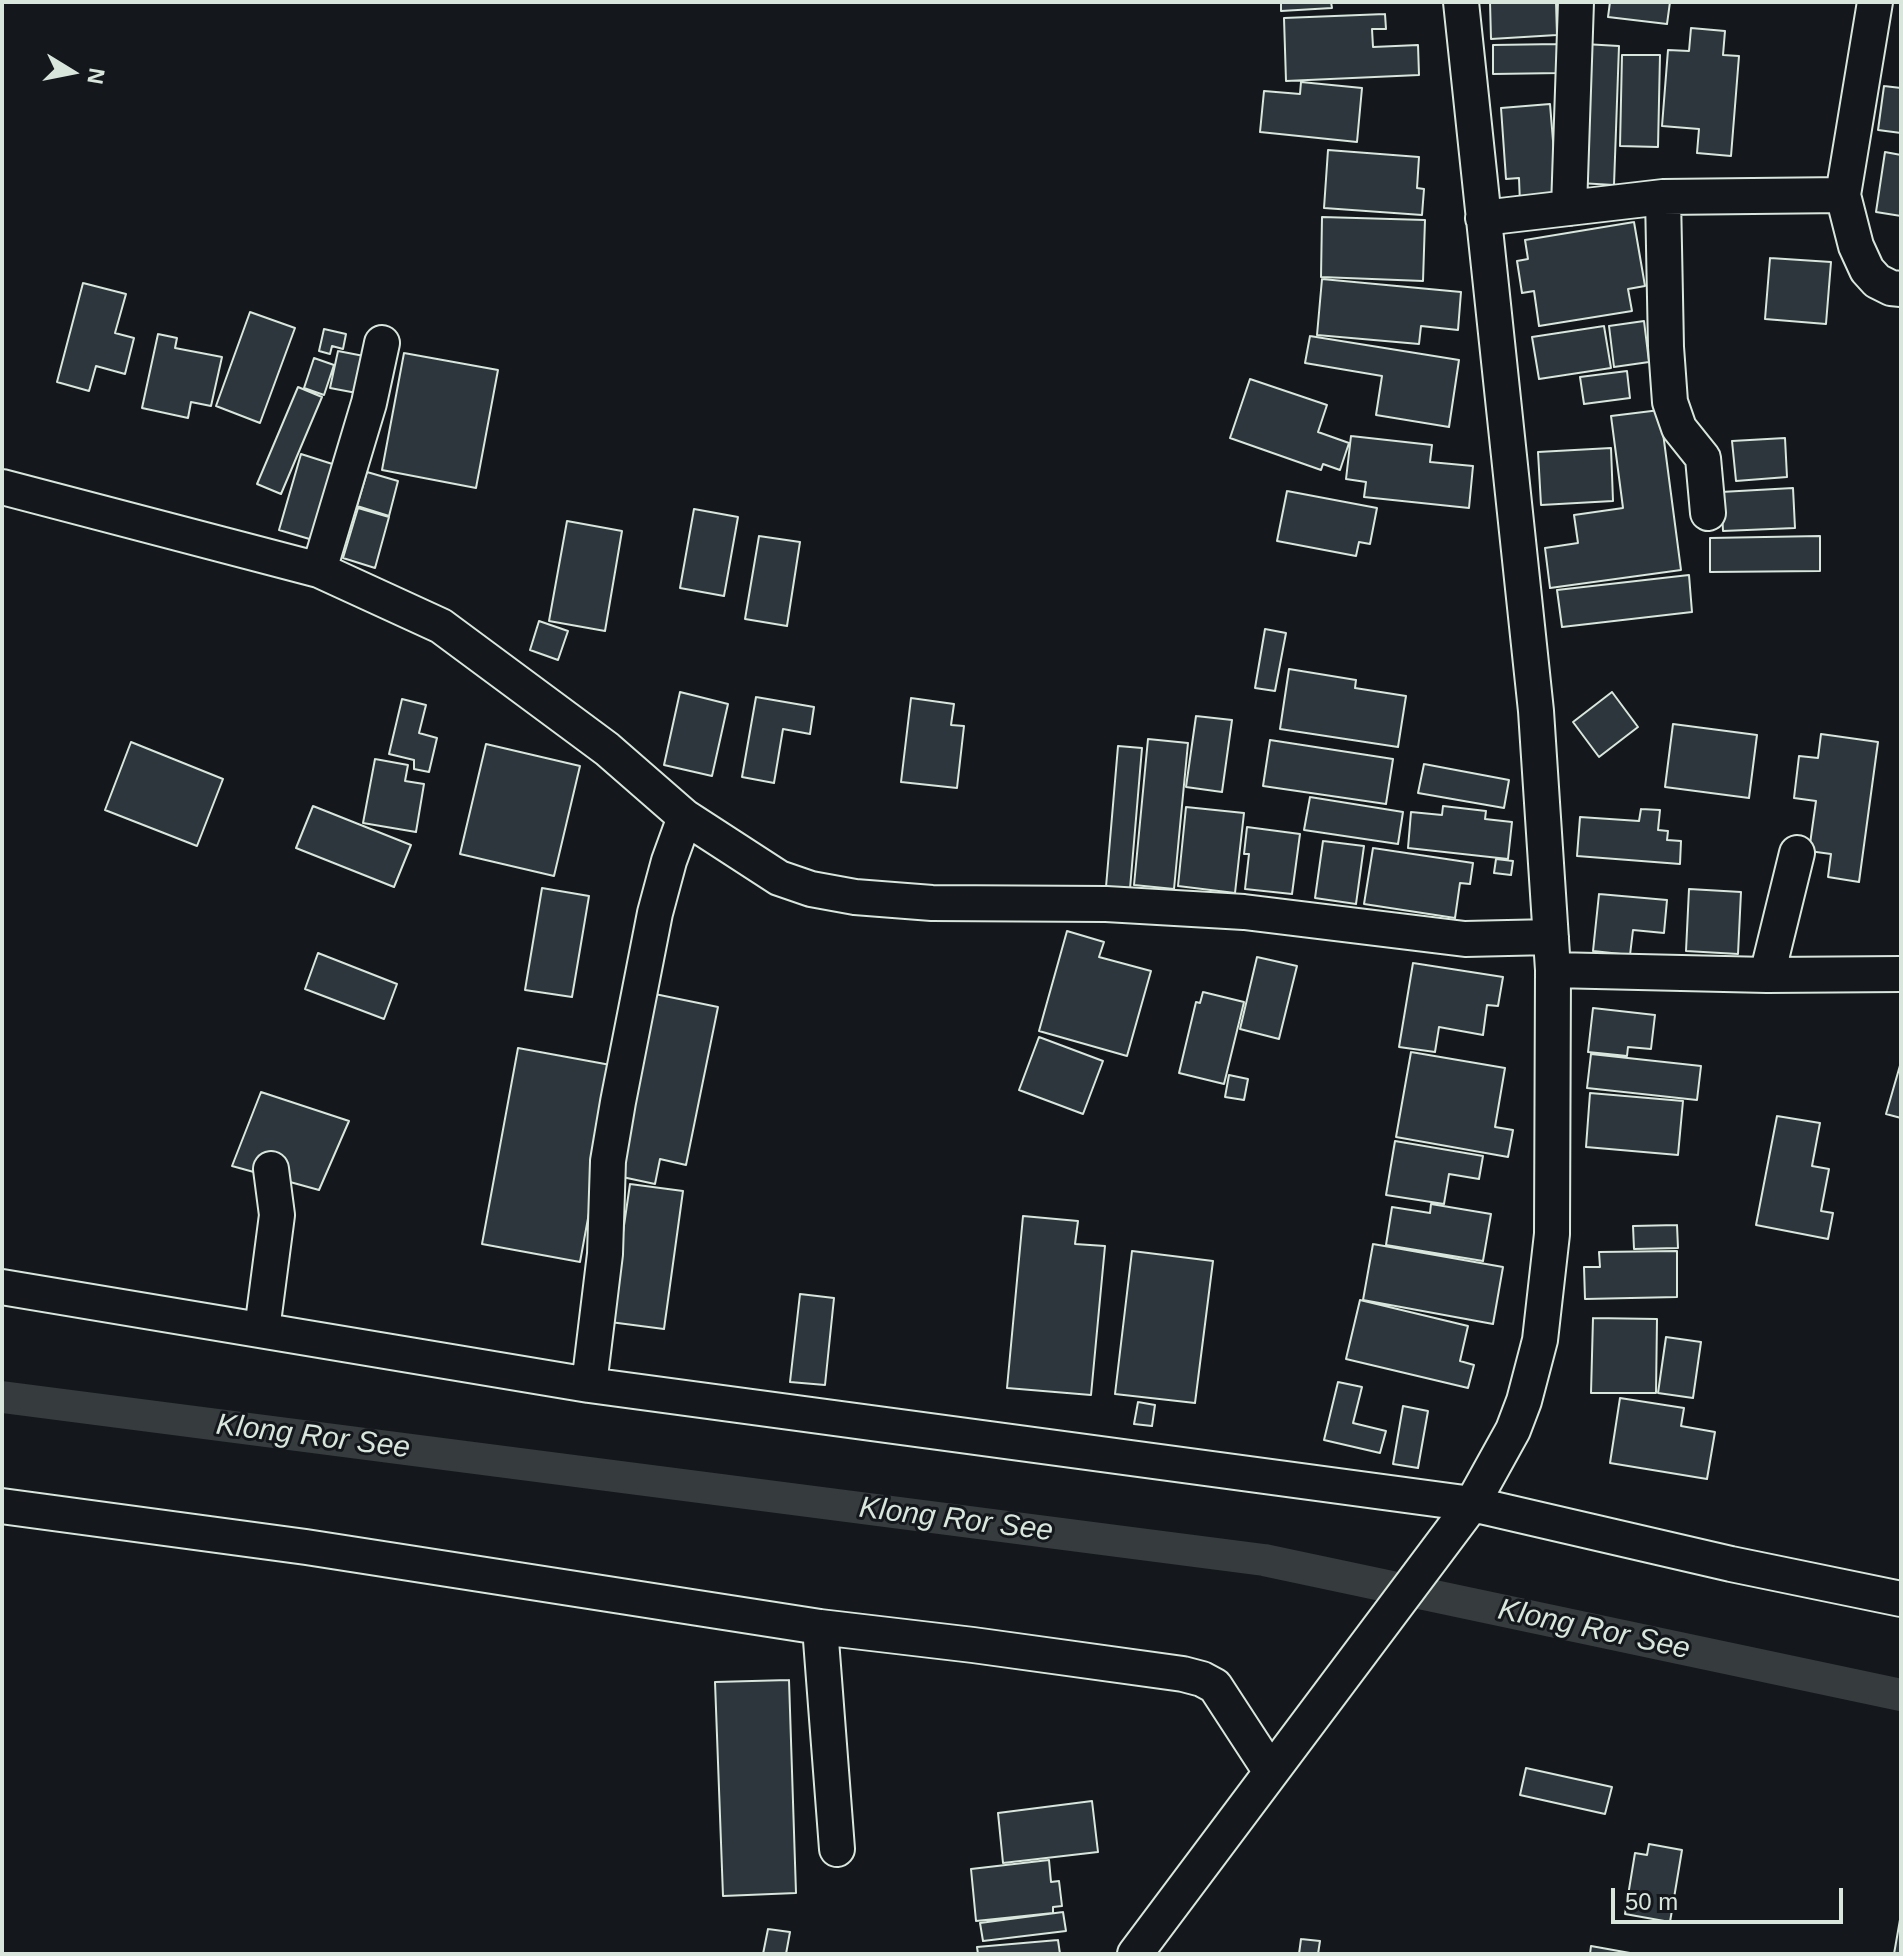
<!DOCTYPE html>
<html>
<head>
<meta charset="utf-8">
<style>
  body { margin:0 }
  #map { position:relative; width:1903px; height:1956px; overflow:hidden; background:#14181c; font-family:Helvetica,sans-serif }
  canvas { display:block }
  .frame { position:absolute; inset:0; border:4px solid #d8e6dc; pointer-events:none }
  .north { position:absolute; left:32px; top:32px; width:80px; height:80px; -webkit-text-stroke:6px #14181c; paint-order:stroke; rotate:100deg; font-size:22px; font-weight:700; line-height:32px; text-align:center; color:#d8e6dc }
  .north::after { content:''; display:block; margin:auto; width:28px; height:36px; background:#d8e6dc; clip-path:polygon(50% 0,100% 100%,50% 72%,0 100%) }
  .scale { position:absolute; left:1611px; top:1888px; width:232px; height:36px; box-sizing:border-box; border:4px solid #d8e6dc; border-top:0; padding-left:10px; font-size:24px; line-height:28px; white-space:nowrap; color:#d8e6dc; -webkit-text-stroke:6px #14181c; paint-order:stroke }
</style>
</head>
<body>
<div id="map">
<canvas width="1903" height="1956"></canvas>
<div class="frame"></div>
<div class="north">N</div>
<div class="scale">50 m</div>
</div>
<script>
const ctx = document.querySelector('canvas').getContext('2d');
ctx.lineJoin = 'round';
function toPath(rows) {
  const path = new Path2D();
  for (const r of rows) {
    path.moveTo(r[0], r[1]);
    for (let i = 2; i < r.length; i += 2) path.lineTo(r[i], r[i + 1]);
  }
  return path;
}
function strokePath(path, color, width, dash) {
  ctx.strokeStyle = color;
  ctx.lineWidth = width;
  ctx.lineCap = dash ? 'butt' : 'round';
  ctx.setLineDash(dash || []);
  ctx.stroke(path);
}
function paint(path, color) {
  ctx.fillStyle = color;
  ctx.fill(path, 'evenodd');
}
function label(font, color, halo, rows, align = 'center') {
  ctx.font = font + ' Helvetica,sans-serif';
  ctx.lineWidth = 6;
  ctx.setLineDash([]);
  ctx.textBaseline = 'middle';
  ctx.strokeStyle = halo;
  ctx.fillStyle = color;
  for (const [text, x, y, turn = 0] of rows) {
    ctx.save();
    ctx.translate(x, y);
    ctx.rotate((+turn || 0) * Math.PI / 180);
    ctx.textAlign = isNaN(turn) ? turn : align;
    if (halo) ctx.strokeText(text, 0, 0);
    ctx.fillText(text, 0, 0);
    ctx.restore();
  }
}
strokePath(toPath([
  [2,1397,1264,1560,1901,1695]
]), '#363b3e', 32);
const building = toPath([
  [1281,2,1331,2,1332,8,1281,11,1281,2],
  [1490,2,1556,2,1557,35,1491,39,1490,2],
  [1610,2,1670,2,1667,24,1608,17,1610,2],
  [1385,14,1386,29,1372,29,1373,47,1418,45,1419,75,1286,81,1284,18,1385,14],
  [1691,28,1725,31,1723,55,1739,56,1731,156,1697,153,1699,129,1662,126,1668,50,1689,51,1691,28],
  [1559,44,1560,73,1493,74,1493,45,1559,44],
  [1584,44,1619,46,1614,185,1579,183,1584,44],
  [1622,55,1660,55,1658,147,1620,146,1622,55],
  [1301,82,1362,88,1357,142,1260,132,1264,91,1300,94,1301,82],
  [1884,86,1901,88,1901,133,1878,130,1884,86],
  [1550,104,1558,202,1520,204,1519,178,1506,179,1501,108,1550,104],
  [1328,150,1419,157,1417,188,1424,189,1422,215,1324,208,1328,150],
  [1885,152,1901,155,1901,216,1876,212,1885,152],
  [1322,217,1425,220,1423,281,1321,277,1322,217],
  [1634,222,1645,286,1628,289,1632,311,1539,326,1534,291,1522,293,1517,261,1528,259,1525,240,1634,222],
  [1770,258,1831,262,1826,324,1765,319,1770,258],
  [1322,279,1461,292,1458,330,1421,326,1419,344,1317,335,1322,279],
  [83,283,126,294,115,333,134,338,125,374,96,366,89,391,57,382,83,283],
  [250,312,295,328,260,423,216,406,250,312],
  [1644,321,1649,362,1614,367,1609,326,1644,321],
  [1604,326,1611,368,1539,379,1532,337,1604,326],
  [324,329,346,334,343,349,332,346,330,354,319,351,324,329],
  [158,334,177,338,175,348,222,357,211,406,191,402,188,418,142,408,158,334],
  [1310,336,1459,360,1449,427,1376,415,1382,376,1305,363,1310,336],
  [338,351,369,357,362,394,330,388,338,351],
  [404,353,498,370,476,488,382,470,404,353],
  [314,358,334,365,324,395,304,388,314,358],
  [1627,371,1630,398,1584,404,1580,377,1627,371],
  [1250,379,1327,405,1318,432,1349,443,1340,470,1323,464,1321,470,1230,438,1250,379],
  [298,387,322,397,281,494,257,484,298,387],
  [1660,410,1681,570,1550,588,1545,548,1578,543,1574,515,1623,508,1611,416,1660,410],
  [1351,436,1432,445,1430,462,1473,466,1469,508,1364,497,1366,482,1346,479,1351,436],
  [1785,438,1787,477,1736,481,1732,441,1785,438],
  [1611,448,1613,501,1541,505,1538,452,1611,448],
  [301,454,345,468,323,543,279,530,301,454],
  [367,472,398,481,389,516,357,506,367,472],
  [1793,488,1795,528,1723,531,1721,492,1793,488],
  [1287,491,1377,508,1370,544,1359,542,1356,556,1277,541,1287,491],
  [358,508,389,517,375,568,343,558,358,508],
  [694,509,738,517,724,596,680,588,694,509],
  [567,521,622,531,605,631,549,621,567,521],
  [759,536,800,542,787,626,745,619,759,536],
  [1820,536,1820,571,1710,572,1710,538,1820,536],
  [1689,575,1692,612,1562,627,1557,590,1689,575],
  [539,621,568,631,558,660,530,650,539,621],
  [1265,629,1286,633,1275,691,1255,688,1265,629],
  [1289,669,1356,680,1355,688,1406,696,1398,747,1280,729,1289,669],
  [680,692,728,704,712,776,664,765,680,692],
  [1612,692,1638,727,1599,757,1573,722,1612,692],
  [756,697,814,707,810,734,783,729,774,783,742,777,756,697],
  [911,698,954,704,951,725,964,726,957,788,901,782,911,698],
  [402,699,426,705,419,733,437,738,429,772,414,769,414,760,389,754,402,699],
  [1196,716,1232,720,1222,792,1186,787,1196,716],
  [1673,724,1757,735,1749,798,1665,787,1673,724],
  [1821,734,1878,742,1859,882,1828,877,1831,854,1809,851,1816,801,1794,798,1799,756,1818,758,1821,734],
  [1148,739,1188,743,1174,889,1134,885,1148,739],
  [1270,740,1393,759,1386,804,1263,786,1270,740],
  [131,742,223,779,197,846,105,810,131,742],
  [486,744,580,766,554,876,460,854,486,744],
  [1118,746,1142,748,1130,889,1106,887,1118,746],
  [375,759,408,765,405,781,424,784,416,832,363,823,375,759],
  [1424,764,1509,780,1504,808,1418,793,1424,764],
  [1310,797,1403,812,1398,844,1304,830,1310,797],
  [313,806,411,845,394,887,296,848,313,806],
  [1443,806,1486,811,1485,819,1512,822,1508,859,1408,848,1411,812,1442,815,1443,806],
  [1186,807,1244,813,1235,893,1178,886,1186,807],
  [1641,809,1660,810,1658,830,1668,831,1667,840,1681,841,1680,864,1577,856,1580,817,1639,821,1641,809],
  [1247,827,1300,834,1292,894,1245,889,1249,854,1244,854,1247,827],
  [1323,841,1364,846,1356,904,1315,898,1323,841],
  [1373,848,1473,863,1470,884,1460,883,1455,918,1364,904,1373,848],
  [1496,859,1513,861,1511,875,1494,873,1496,859],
  [542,888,589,896,572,997,525,990,542,888],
  [1689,889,1741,892,1738,954,1686,951,1689,889],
  [1599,894,1667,900,1664,933,1633,930,1630,955,1593,951,1599,894],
  [1067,931,1104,942,1099,957,1151,971,1127,1056,1039,1031,1067,931],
  [318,953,397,984,384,1019,305,989,318,953],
  [1257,957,1297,966,1279,1039,1240,1029,1257,957],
  [1413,963,1503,977,1498,1006,1487,1005,1483,1035,1439,1027,1435,1052,1399,1047,1413,963],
  [1203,992,1244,1002,1224,1084,1179,1073,1196,1002,1200,1003,1203,992],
  [650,993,718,1007,686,1165,660,1159,655,1184,613,1175,650,993],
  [1593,1008,1655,1015,1651,1049,1628,1047,1627,1056,1588,1052,1593,1008],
  [1039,1037,1103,1061,1083,1114,1019,1090,1039,1037],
  [518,1048,616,1066,580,1262,482,1244,518,1048],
  [1411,1052,1505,1068,1495,1127,1513,1130,1508,1157,1396,1137,1411,1052],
  [1591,1054,1701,1066,1697,1100,1587,1088,1591,1054],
  [1901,1062,1901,1118,1886,1114,1901,1062],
  [1229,1075,1248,1079,1244,1100,1225,1097,1229,1075],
  [261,1092,349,1121,319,1190,232,1166,261,1092],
  [1590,1093,1683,1101,1678,1155,1586,1147,1590,1093],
  [1777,1116,1820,1123,1812,1166,1829,1169,1821,1211,1833,1213,1828,1239,1756,1225,1777,1116],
  [1395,1141,1483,1156,1479,1179,1449,1174,1444,1204,1386,1195,1395,1141],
  [630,1184,683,1191,664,1329,610,1322,630,1184],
  [1431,1204,1491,1214,1483,1261,1386,1245,1392,1207,1430,1213,1431,1204],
  [1023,1216,1078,1221,1075,1244,1105,1246,1091,1395,1007,1388,1023,1216],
  [1677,1225,1678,1248,1634,1249,1633,1226,1677,1225],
  [1373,1244,1503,1267,1493,1324,1363,1300,1373,1244],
  [1132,1251,1213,1261,1195,1403,1115,1394,1132,1251],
  [1677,1251,1677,1297,1585,1299,1584,1267,1600,1267,1599,1252,1677,1251],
  [800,1294,834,1298,825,1385,790,1382,800,1294],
  [1360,1300,1468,1326,1460,1361,1474,1365,1468,1388,1346,1359,1360,1300],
  [1593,1318,1657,1319,1656,1393,1591,1393,1593,1318],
  [1666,1337,1701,1342,1693,1398,1658,1393,1666,1337],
  [1338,1382,1362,1387,1353,1423,1386,1431,1380,1453,1324,1440,1338,1382],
  [1620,1398,1684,1408,1681,1426,1715,1432,1707,1479,1610,1463,1620,1398],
  [1138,1402,1155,1405,1152,1426,1134,1424,1138,1402],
  [1403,1406,1428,1411,1418,1468,1393,1464,1403,1406],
  [789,1680,796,1893,723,1896,715,1682,789,1680],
  [1526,1768,1612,1787,1605,1814,1520,1795,1526,1768],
  [1092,1801,1098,1852,1003,1863,998,1813,1092,1801],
  [1649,1844,1682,1850,1670,1922,1625,1914,1635,1853,1647,1855,1649,1844],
  [1049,1860,1051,1882,1059,1881,1062,1906,1053,1907,1053,1913,976,1921,971,1869,1049,1860],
  [1063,1912,1066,1931,983,1941,980,1923,1063,1912],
  [1901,1914,1901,1954,1894,1954,1901,1914],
  [768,1929,790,1932,786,1954,763,1954,768,1929],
  [1301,1939,1320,1941,1318,1954,1299,1954,1301,1939],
  [1058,1940,1060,1954,978,1954,977,1947,1058,1940],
  [1591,1946,1630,1953,1629,1954,1590,1954,1591,1946]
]);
paint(building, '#2c363c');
strokePath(building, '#d8e6dc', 2);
const minor = toPath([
  [1875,2,1843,195,1856,246,1867,270,1877,281,1891,288,1901,289],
  [1663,197,1666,347,1670,402,1679,428,1703,458,1708,513],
  [1569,208,1576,2],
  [1483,218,1663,197,1843,195],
  [2,487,319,570,441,626,607,749,685,817,779,878,811,889,855,897,932,903,1106,904,1244,912,1465,939,1551,937],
  [319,570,369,403,382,343],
  [1553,970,1767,975,1901,974],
  [1767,975,1797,853],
  [2,1287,589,1385,1472,1504,1731,1564,1901,1599],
  [262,1330,277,1215,271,1169],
  [589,1385,605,1254,608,1161,618,1102,655,913,669,861,685,817],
  [2,1506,306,1547,820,1627,973,1645,1183,1674,1202,1679,1215,1686,1271,1772],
  [820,1627,837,1849],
  [1135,1954,1472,1504,1513,1430,1524,1401,1540,1340,1552,1234,1553,970,1536,711,1461,2]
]);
strokePath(minor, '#d8e6dc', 38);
strokePath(minor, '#14181c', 34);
label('italic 30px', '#d8e6dc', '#14181c', [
  ["Klong Ror See",313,1437,7],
  ["Klong Ror See",956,1520,7],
  ["Klong Ror See",1594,1630,12]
]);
</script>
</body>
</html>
